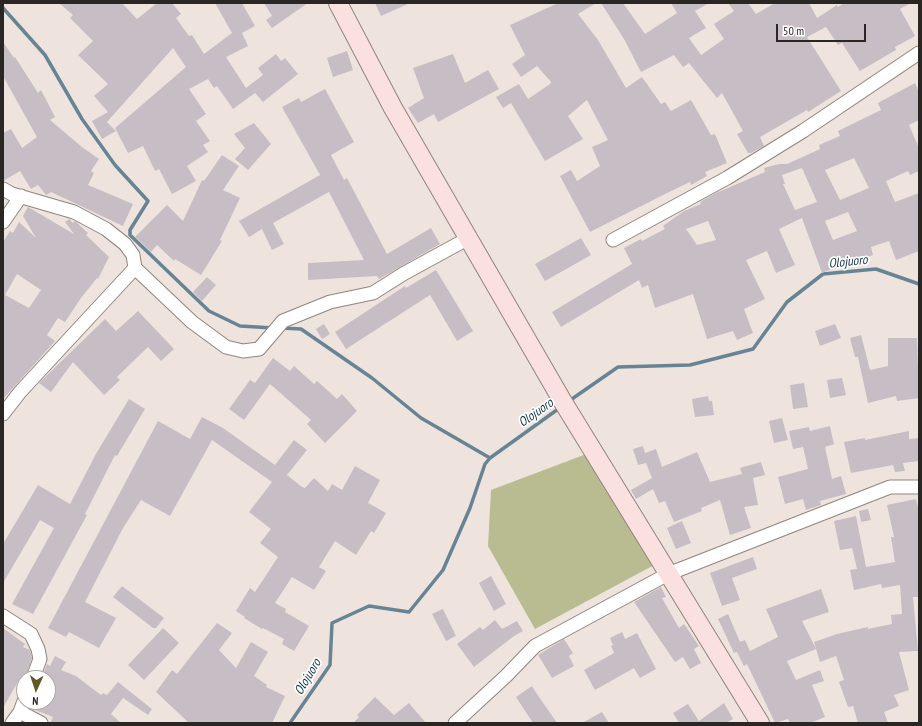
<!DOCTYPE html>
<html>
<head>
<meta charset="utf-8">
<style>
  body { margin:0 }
  #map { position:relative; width:922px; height:726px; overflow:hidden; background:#efe4dd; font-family:"PT Sans Narrow",sans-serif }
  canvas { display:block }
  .frame { position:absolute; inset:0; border:4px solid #2a2623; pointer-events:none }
  .north { position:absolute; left:16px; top:670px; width:40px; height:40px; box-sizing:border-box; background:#fff; border:1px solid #aaa8a7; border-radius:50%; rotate:183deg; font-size:11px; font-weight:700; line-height:16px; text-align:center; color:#2a2623 }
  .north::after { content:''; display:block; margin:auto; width:14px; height:18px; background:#635925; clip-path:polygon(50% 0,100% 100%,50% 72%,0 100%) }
  .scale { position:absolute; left:776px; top:24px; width:90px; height:18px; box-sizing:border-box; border:2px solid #2a2623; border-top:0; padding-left:5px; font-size:12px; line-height:14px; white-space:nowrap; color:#2a2623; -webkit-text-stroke:3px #fff; paint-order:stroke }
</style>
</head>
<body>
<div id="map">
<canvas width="922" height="726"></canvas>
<div class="frame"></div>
<div class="north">N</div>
<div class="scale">50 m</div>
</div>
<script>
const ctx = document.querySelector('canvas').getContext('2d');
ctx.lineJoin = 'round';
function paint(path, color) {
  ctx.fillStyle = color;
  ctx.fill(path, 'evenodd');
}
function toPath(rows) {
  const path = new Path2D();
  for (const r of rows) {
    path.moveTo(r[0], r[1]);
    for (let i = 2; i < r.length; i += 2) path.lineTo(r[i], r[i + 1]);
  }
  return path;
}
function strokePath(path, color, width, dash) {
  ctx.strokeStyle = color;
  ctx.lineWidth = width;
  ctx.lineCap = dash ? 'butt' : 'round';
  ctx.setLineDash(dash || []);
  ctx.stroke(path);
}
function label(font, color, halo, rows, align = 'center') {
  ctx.font = font + ' "PT Sans Narrow",sans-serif';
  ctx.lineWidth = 3.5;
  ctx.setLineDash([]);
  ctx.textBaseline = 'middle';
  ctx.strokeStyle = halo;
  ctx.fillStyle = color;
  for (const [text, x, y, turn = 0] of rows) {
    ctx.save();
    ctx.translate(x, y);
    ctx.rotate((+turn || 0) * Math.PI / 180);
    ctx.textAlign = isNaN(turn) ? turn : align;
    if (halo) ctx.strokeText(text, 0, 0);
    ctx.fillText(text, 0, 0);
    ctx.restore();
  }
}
paint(toPath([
  [589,453,656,564,535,629,488,546,491,490]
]), '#b8bc90');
strokePath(toPath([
  [3,8,45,55,82,119,115,165,148,201,130,230,130,235,209,311,240,326,273,328],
  [281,328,301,329,372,378,421,418,490,458],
  [569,401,618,367,690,365,753,349,787,302,823,274,876,269,919,284],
  [290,723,330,665,332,623,369,606,409,612,443,570,470,508,485,464,490,458,561,407]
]), '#678495', 3.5);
paint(toPath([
  [59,3,122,3,137,19,157,3,172,3,181,14,176,18,189,36,192,35,204,54,232,33,215,3,242,3,255,26,242,33,248,46,226,57,246,88,263,75,258,68,276,54,281,61,285,58,298,74,263,102,255,93,233,109,217,86,214,88,208,79,189,89,206,114,196,121,210,141,203,145,208,152,187,166,196,181,172,194,159,169,155,171,143,146,128,153,115,128,186,67,173,48,107,122,116,131,102,139,92,121,108,112,94,96,108,84,78,55,93,41,70,18,73,15],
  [264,3,308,3,272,28,266,20,272,16],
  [375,3,410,3,381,16],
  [558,3,596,3,578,14,598,40,626,88,642,77,661,104,665,102,671,111,691,100,711,135,715,134,727,163,705,172,707,176,691,185,690,182,667,193,590,232,560,176,571,170,577,181,600,166,592,147,608,140,587,100,568,116,583,139,545,161,511,103,503,108,496,97,519,84,528,99,550,84,551,82,537,66,521,77,512,64,525,55,510,25],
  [601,3,623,3,645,34,677,13,671,3,709,3,695,11,706,28,689,38,701,55,724,39,714,24,734,11,728,3,748,3,756,14,775,3,809,3,817,18,837,5,838,7,844,3,911,3,900,9,915,36,895,47,896,50,860,71,842,43,838,45,826,27,807,37,841,91,808,112,807,110,760,137,764,146,751,153,748,153,737,134,743,131,722,93,717,98,689,63,683,67,674,55,641,72,624,39],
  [3,42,14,58,15,57,38,93,41,90,55,117,50,120,82,147,99,159,91,171,94,173,88,185,133,204,123,226,51,192,46,195,38,185,31,189,20,171,3,181,3,133,11,129,22,148,37,137,3,76],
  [347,51,353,70,333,77,327,58],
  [453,54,465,83,488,70,499,89,438,122,434,114,418,123,408,108,424,98,413,68],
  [915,83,919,92,919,120,909,125,919,148,919,171,910,175,908,171,886,181,895,202,919,193,919,251,896,260,889,241,871,247,873,255,848,265,847,262,822,273,802,218,779,229,795,265,776,273,767,251,746,260,765,299,744,309,753,333,737,340,733,331,707,339,693,294,655,308,648,285,642,288,639,280,561,327,552,312,632,264,624,248,641,239,642,241,665,229,663,226,684,211,701,204,700,202,716,193,765,172,764,168,779,164,787,164,820,149,819,145,840,136,838,131,881,110,878,103],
  [854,158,869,188,840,200,825,170],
  [802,168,817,202,795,210,783,184,785,184,782,175],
  [848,212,857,231,833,240,825,221],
  [708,221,716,240,697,245,686,229],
  [325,89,354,142,331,155,344,180,347,178,387,254,431,228,440,244,379,279,377,276,308,280,308,263,364,260,329,192,273,223,284,244,272,250,262,229,249,237,239,221,320,175,282,107,299,98,301,102],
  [254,123,271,144,248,170,235,159,245,148,234,134],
  [222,155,239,166,223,190,240,198,220,240,222,241,201,275,175,259,174,261,157,245,151,252,135,237,167,205,183,221,202,180,204,181],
  [28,207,74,234,65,222,69,219,73,223,75,221,88,233,86,235,109,257,98,279,97,278,81,298,65,322,58,318,47,335,55,341,49,348,3,399,3,242,10,231,13,233,19,222,36,238,23,216],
  [17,274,41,290,29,308,5,295],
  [581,238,591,255,545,281,535,264],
  [436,270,473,331,457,341,430,295,346,349,335,332,405,286,406,288],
  [207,277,216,285,202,301,193,292],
  [138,311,174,349,161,361,148,347,117,377,120,380,104,395,73,362,51,392,39,383,105,319,116,331],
  [324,324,330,334,322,339,316,329],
  [835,324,841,338,820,346,815,331],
  [861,335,870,370,888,366,888,338,917,338,919,398,897,401,896,396,868,403,858,357,855,357,850,338],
  [273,358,290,371,294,366,314,384,317,381,337,399,342,394,357,411,325,443,307,424,311,420,270,384,244,420,229,409,250,380,255,383],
  [842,378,846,395,830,398,827,380],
  [804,383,808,407,793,409,790,385],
  [708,396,709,401,712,401,714,415,695,417,692,399],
  [129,399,145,409,117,456,115,455,85,514,87,515,33,614,12,604,54,528,40,520,3,583,3,544,38,485,70,504,97,452],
  [202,417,223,428,275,465,294,440,307,450,287,475,302,487,305,488,314,478,328,491,332,484,342,490,355,466,380,480,368,503,386,513,374,533,371,531,356,555,335,541,319,567,326,571,314,590,292,577,275,603,286,609,285,612,309,626,294,651,282,644,284,639,263,628,262,629,244,618,245,617,236,611,250,588,255,592,278,557,260,543,271,529,249,512,272,482,212,440,170,516,141,500,123,528,85,602,116,618,99,648,69,632,66,637,48,628,158,421,190,439],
  [782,418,788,440,774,443,769,421],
  [830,426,834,444,825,447,832,479,841,476,846,494,820,501,821,505,806,510,803,499,785,504,778,477,808,469,803,447,793,449,789,431,809,427,810,431],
  [909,431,909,439,919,438,919,461,903,463,905,471,895,472,893,465,851,473,844,442,865,438,865,440],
  [643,446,645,453,656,449,662,467,697,452,710,482,742,474,740,468,761,462,765,475,753,478,758,505,744,507,751,528,730,535,720,500,701,508,702,511,674,522,665,501,659,503,653,489,636,499,631,490,652,478,646,463,638,465,633,449],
  [916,499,919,511,919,597,913,597,918,651,899,652,909,690,894,695,899,706,884,712,888,723,858,723,853,706,848,707,839,682,844,680,836,656,820,662,816,649,787,661,796,680,820,670,824,681,812,685,825,717,810,723,790,723,788,719,775,723,747,664,744,666,737,652,734,653,718,619,728,614,740,642,745,640,750,651,778,637,766,609,821,589,829,612,802,621,816,649,814,642,837,634,868,627,868,629,892,624,891,615,902,614,900,585,882,588,881,584,854,590,850,570,857,569,852,548,840,550,834,521,856,516,866,567,895,562,891,537,894,537,887,505],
  [868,509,871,520,861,522,859,511],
  [682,521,691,543,676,549,667,528],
  [753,557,757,569,732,578,740,600,722,606,710,573],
  [491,576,506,604,494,611,479,583],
  [122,586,164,618,156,628,153,628,113,597],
  [661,587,666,597,662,598,679,628,684,624,699,646,694,649,701,663,690,669,683,657,675,662,634,602],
  [443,609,456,636,446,641,432,614],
  [495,620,502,629,517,621,523,631,514,636,474,667,457,644,480,627,483,630],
  [217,623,232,633,219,650,236,668,251,642,268,652,254,676,267,685,266,687,285,696,272,723,189,723,156,692,172,670,177,674],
  [3,628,25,644,23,647,30,650,32,658,25,678,20,678,3,708],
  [163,628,179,643,144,680,128,665],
  [622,632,625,639,637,633,656,669,640,678,634,668,595,690,584,670,614,653,611,646,613,645,610,638],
  [564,639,573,653,569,656,574,666,552,678,538,655],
  [55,656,66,662,61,670,76,676,101,695,103,693,107,695,118,682,152,709,148,715,123,698,111,714,121,723,50,723,53,717,30,708,32,702,48,702,48,678,42,678,47,664,50,666],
  [532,686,535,691,557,723,533,723,516,697],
  [375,697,394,715,409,703,426,723,353,723,359,717,357,715],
  [724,703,733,719,726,723,679,723,673,713,688,704,699,721],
  [602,712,609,723,582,723]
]), '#c7bdc5');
const street = toPath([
  [3,189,12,194,74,212,106,229,125,244,133,255,135,268,192,322,226,347,243,351,259,349,283,321,330,302,373,293,403,274,467,239],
  [3,222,21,196],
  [613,240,727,178,803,131,919,53],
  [3,414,20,392,135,268],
  [3,616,31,634,38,649,40,659,33,678],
  [20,712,41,723],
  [12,723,20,712,24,701],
  [455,723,506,676,535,646,668,574,890,487,919,487]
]);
const secondary = toPath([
  [338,3,393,108,563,402,760,723]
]);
strokePath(street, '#8f857e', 15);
strokePath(secondary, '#8f857e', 20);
strokePath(street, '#fff', 13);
strokePath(secondary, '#fae0df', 18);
label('italic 13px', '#0f3548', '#fff', [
  ["Olojuoro",848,262,-6],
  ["Olojuoro",536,413,-35],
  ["Olojuoro",308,677,-59]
]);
</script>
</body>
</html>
